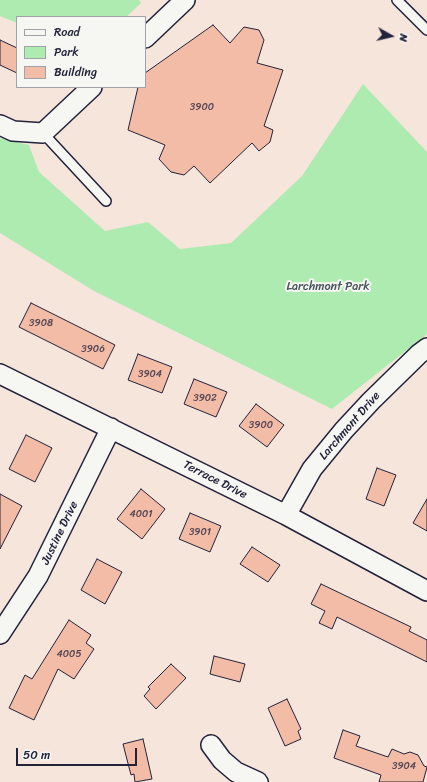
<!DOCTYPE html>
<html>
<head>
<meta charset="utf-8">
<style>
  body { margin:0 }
  #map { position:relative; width:427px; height:782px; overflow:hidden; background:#f5e5db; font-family:Sriracha,sans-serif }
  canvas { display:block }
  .legend { position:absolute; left:16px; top:16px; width:130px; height:72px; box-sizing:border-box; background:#f6f6f2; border:1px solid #a1a1a9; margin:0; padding:5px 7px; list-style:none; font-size:12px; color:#22223b }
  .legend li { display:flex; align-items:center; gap:8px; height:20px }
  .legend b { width:20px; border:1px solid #a1a1a9 }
  .north { position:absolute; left:371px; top:16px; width:40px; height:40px; -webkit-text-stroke:3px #f6f6f2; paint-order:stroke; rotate:98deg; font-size:11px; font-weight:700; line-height:16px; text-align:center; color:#22223b }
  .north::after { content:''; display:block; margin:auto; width:14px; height:18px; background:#22223b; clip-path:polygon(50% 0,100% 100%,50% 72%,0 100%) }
  .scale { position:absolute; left:16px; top:748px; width:121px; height:18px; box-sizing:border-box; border:2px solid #22223b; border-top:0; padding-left:5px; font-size:12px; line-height:14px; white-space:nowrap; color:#22223b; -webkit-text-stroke:3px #f6f6f2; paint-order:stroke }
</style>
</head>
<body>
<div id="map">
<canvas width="427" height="782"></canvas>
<ul class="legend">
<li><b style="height:5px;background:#f6f6f2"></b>Road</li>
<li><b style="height:11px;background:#aeebb1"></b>Park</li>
<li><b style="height:11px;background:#f3bca6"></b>Building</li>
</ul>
<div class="north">N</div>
<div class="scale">50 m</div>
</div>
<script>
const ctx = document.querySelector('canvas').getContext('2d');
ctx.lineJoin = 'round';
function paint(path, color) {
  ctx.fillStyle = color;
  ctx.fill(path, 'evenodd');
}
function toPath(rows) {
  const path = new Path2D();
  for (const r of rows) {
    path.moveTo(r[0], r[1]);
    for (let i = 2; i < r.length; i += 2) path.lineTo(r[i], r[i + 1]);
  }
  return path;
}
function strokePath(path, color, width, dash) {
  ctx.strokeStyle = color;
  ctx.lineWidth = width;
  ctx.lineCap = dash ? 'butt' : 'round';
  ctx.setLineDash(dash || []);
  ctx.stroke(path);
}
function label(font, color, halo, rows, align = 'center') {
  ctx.font = font + ' Sriracha,sans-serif';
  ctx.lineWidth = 4;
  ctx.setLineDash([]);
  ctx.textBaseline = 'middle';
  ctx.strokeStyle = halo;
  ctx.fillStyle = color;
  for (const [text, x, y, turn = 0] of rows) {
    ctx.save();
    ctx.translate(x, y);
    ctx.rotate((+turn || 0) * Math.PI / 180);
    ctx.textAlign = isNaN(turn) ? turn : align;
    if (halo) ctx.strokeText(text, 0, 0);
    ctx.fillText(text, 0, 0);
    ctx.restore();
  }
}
paint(toPath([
  [0,0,139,0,141,3,126,17,17,17,17,23,0,16],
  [363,84,427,152,427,334,332,409,94,291,0,233,0,138,29,145,39,172,105,231,148,222,180,249,231,243,302,176]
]), '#aeebb1');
const building = toPath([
  [213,25,230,43,244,27,259,30,264,40,257,63,283,70,264,126,273,130,270,142,259,151,252,143,210,183,194,166,184,175,171,172,159,159,165,145,128,130,138,87,145,87,145,73,213,25],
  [0,40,17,48,17,73,0,65,0,40],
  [31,303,115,345,103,369,19,327,31,303],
  [138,354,172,367,162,393,128,380,138,354],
  [194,379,227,392,216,417,184,404,194,379],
  [256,404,284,425,267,447,239,426,256,404],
  [26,435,52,448,35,482,9,469,26,435],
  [377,468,396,475,384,506,366,499,377,468],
  [141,489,165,509,142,539,117,519,141,489],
  [0,494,22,506,0,549,0,494],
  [427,499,427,531,413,523,427,499],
  [190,513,221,526,210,552,179,539,190,513],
  [252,547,280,565,268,582,240,564,252,547],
  [97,559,122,572,105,604,81,590,97,559],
  [321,584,411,627,409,631,427,640,427,662,337,617,332,629,319,623,325,611,311,604,321,584],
  [69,620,91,635,86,643,94,649,74,679,58,669,34,720,9,708,25,675,32,679,69,620],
  [214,656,245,664,240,682,210,674,214,656],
  [171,664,186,678,156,709,144,696,150,689,148,687,171,664],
  [287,699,301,729,298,731,301,739,285,746,268,708,287,699],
  [343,730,360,736,356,746,388,757,392,749,404,754,410,752,418,755,424,766,427,767,423,782,379,782,381,775,334,758,343,730],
  [143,739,152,779,135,782,134,774,131,775,123,744,143,739]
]);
paint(building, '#f3bca6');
strokePath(building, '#22223b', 1);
const service = toPath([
  [397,0,427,30],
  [43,133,106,201]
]);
const minor = toPath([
  [145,38,185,0],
  [0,125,13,131,43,133,92,87],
  [0,374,286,515,427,591],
  [286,515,312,469,344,430,371,401,419,354,427,348],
  [0,634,38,576,111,428],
  [211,745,222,760,236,772,258,782]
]);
strokePath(service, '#22223b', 12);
strokePath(minor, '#22223b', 22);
strokePath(service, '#f6f6f2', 9);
strokePath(minor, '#f6f6f2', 19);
label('10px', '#564856', null, [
  ["3900",202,107],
  ["3908",41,323],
  ["3906",93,349],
  ["3904",150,374],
  ["3902",205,398],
  ["3900",261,425],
  ["4001",141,514],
  ["3901",200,532],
  ["4005",69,654],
  ["3904",404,766]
]);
label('12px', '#455458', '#f6f6f2', [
  ["Larchmont Park",328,287]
]);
label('12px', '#22223b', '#f6f6f2', [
  ["Larchmont Drive",350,426,-49],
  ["Terrace Drive",215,480,27],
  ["Justine Drive",60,533,-64]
]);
</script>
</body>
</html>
